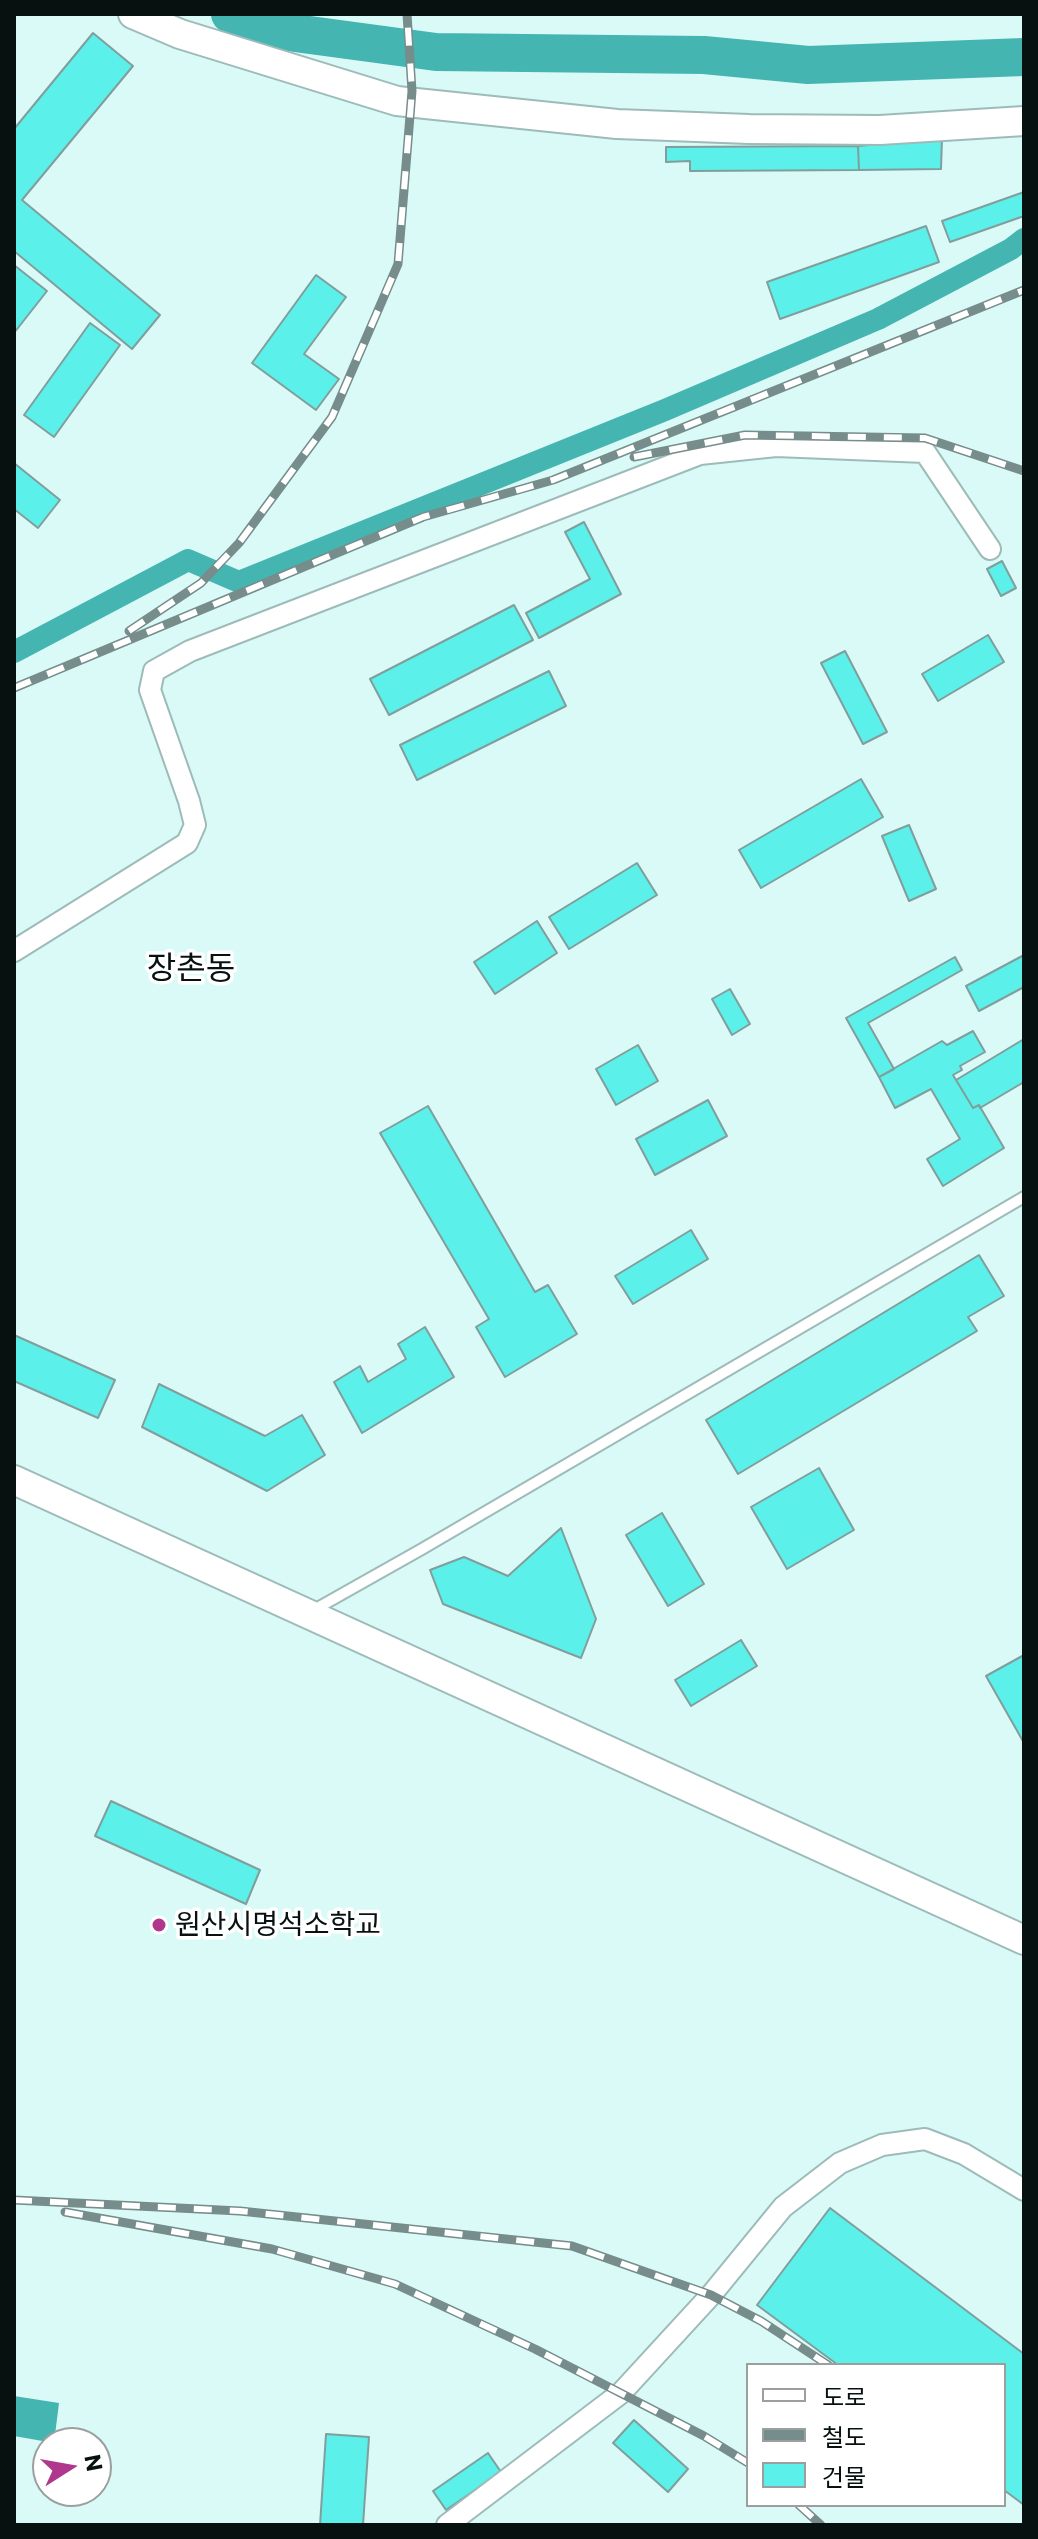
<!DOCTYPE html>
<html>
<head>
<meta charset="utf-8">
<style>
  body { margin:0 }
  #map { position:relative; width:1038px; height:2539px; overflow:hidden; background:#dafaf8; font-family:Commissioner,"Noto Sans KR",sans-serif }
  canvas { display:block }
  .frame { position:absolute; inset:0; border:16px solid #061110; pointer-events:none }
  .legend { position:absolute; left:746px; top:2363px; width:260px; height:144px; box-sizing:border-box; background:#fff; border:2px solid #9ba09f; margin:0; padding:10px 14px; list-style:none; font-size:24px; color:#061110 }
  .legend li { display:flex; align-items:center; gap:16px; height:40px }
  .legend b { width:40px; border:2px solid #9ba09f }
  .north { position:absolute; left:32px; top:2427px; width:80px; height:80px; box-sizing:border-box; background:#fff; border:2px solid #9ba09f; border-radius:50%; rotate:79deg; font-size:22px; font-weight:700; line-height:32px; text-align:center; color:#061110 }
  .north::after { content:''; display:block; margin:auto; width:28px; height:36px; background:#af378d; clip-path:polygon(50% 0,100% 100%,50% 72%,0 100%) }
</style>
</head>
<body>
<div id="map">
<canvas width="1038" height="2539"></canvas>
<div class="frame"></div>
<ul class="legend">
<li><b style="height:10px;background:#fff"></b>도로</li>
<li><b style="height:10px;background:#778d8b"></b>철도</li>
<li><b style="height:22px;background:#5cf0ea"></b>건물</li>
</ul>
<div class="north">N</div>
</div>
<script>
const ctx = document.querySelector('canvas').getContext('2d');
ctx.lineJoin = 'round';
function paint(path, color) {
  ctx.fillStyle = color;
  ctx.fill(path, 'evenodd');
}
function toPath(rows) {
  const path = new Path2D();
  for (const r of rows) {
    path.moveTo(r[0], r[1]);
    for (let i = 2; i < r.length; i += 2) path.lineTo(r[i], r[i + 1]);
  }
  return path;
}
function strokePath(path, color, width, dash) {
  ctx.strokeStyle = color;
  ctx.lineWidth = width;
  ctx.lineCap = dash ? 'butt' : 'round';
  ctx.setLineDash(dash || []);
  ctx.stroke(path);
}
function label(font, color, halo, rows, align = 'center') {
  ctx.font = font + ' Commissioner,"Noto Sans KR",sans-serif';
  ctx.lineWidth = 7;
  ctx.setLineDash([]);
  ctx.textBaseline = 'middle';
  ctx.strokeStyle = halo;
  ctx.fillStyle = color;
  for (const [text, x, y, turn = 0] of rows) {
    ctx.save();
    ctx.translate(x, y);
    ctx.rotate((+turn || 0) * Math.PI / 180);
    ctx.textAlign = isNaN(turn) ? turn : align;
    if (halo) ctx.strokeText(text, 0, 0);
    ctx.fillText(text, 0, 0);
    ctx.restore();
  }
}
paint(toPath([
  [14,2396,59,2403,54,2443,14,2436]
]), '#45b5b1');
strokePath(toPath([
  [14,652,188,560,239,582,665,410,878,319,1011,249,1024,239]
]), '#45b5b1', 22);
strokePath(toPath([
  [230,14,258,28,436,52,704,55,808,65,1024,57]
]), '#45b5b1', 38);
const building = toPath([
  [93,33,133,66,22,200,160,315,132,349,14,251,14,129,93,33],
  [942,138,941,169,859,170,858,146,942,138],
  [858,146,859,170,690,171,690,161,666,162,666,147,858,146],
  [1024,192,1024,216,950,242,942,221,1024,192],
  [926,226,939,262,780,319,767,282,926,226],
  [14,265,47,291,14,333,14,265],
  [316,275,346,297,304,354,339,379,316,410,252,363,316,275],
  [90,323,120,345,54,437,24,415,90,323],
  [14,463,60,500,38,528,14,509,14,463],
  [584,522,621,594,539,638,526,613,590,579,565,532,584,522],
  [1002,561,1016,588,1001,596,987,569,1002,561],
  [514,605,533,640,389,715,370,679,514,605],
  [988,635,1004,662,938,701,922,674,988,635],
  [845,651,887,732,863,744,821,663,845,651],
  [549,671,566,706,417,780,400,745,549,671],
  [861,779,883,817,761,888,739,850,861,779],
  [909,825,936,889,909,901,882,836,909,825],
  [637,863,657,895,569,949,549,917,637,863],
  [537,921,557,953,495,994,474,962,537,921],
  [1024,955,1024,987,979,1011,966,986,1024,955],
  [955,957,962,970,868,1023,894,1069,879,1077,846,1018,955,957],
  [730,989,750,1024,732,1035,712,999,730,989],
  [973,1031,985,1052,960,1066,962,1070,953,1075,973,1108,979,1105,1004,1148,943,1186,927,1159,960,1139,931,1089,895,1108,879,1077,942,1041,947,1045,973,1031],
  [1024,1039,1024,1082,980,1108,979,1105,973,1108,956,1080,1024,1039],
  [638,1045,658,1081,616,1105,596,1069,638,1045],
  [708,1100,727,1136,655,1175,636,1139,708,1100],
  [428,1106,535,1292,548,1285,577,1334,505,1377,476,1327,489,1319,380,1133,428,1106],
  [691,1230,708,1259,633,1304,615,1276,691,1230],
  [979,1255,1004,1296,968,1317,977,1331,738,1474,706,1420,979,1255],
  [425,1327,454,1377,362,1433,334,1382,360,1366,368,1382,406,1359,398,1344,425,1327],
  [14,1335,115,1380,98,1418,14,1381,14,1335],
  [159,1384,265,1436,302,1415,325,1455,267,1491,142,1427,159,1384],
  [819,1468,854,1530,787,1569,751,1507,819,1468],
  [662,1513,704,1584,668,1606,626,1535,662,1513],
  [561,1528,596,1619,581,1658,443,1604,430,1570,464,1557,508,1576,561,1528],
  [741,1640,757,1666,691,1706,675,1680,741,1640],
  [1024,1655,1024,1743,986,1676,1024,1655],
  [111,1801,260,1870,246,1904,95,1836,111,1801],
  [830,2208,1024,2354,1024,2505,1004,2490,1004,2365,838,2365,757,2305,830,2208],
  [634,2420,688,2469,668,2492,613,2443,634,2420],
  [326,2434,369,2437,363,2525,320,2525,326,2434],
  [488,2453,501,2472,446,2510,433,2491,488,2453]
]);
paint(building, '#5cf0ea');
strokePath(building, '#809e9c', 2);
const lane = toPath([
  [312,1611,422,1549,1024,1197]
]);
const street = toPath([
  [14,951,187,843,195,825,189,801,150,690,154,671,190,651,700,454,776,446,925,452,990,549],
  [447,2525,621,2393,711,2295,783,2207,840,2163,882,2145,925,2139,964,2154,1024,2190]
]);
const secondary = toPath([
  [133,14,180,34,397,101,617,124,749,129,880,130,1024,121],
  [14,1480,1024,1940]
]);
strokePath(lane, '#9dbbb9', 14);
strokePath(street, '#9dbbb9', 24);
strokePath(secondary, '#9dbbb9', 32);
strokePath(lane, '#fff', 10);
strokePath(street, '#fff', 20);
strokePath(secondary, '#fff', 28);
const rail = toPath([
  [634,457,745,435,925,438,1024,471],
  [129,631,201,583,239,543,332,417,398,264,412,91,407,14],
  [14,688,423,517,553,480,1024,290],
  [14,2200,240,2211,572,2246,711,2295,761,2321,828,2365],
  [65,2212,272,2249,395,2284,535,2349,704,2436,748,2463],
  [799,2505,821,2525]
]);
strokePath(rail, '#778d8b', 9);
strokePath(rail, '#fff', 6, [18]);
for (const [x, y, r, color] of [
  [159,1925,8,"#af378d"]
]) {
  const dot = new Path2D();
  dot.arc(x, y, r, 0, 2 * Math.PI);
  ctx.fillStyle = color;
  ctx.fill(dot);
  strokePath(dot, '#fff', 3);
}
label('28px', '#061110', '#fff', [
  ["원산시명석소학교",175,1925]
], 'left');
label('32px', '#061110', '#fff', [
  ["장촌동",191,968]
]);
</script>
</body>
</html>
